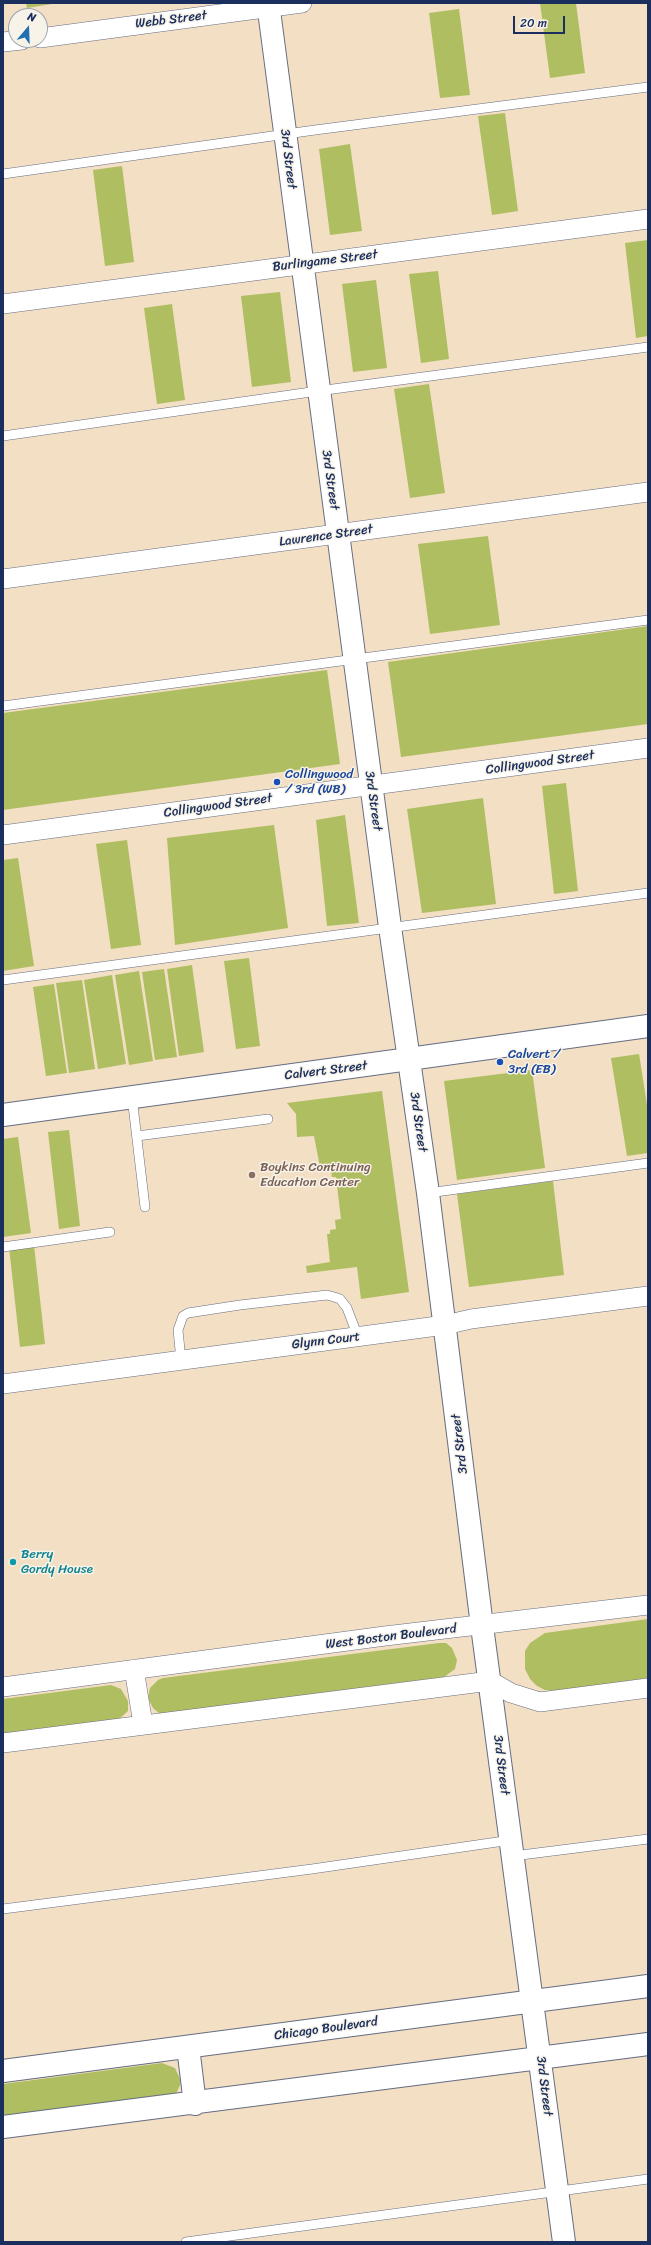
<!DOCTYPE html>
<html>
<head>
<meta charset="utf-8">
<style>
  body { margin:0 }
  #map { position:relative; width:651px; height:2245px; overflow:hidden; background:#f2dfc4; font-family:Sriracha,sans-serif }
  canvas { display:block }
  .frame { position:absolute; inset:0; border:4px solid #1b2f5e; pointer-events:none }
  .north { position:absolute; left:8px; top:8px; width:40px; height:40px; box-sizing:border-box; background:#f7f3e8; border:1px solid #9fa5b1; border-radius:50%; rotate:19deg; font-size:11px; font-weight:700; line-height:16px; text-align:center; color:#1b2f5e }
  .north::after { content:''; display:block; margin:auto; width:14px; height:18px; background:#1f6fb2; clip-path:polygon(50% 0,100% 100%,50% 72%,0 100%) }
  .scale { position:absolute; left:513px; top:16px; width:52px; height:18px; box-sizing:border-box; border:2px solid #1b2f5e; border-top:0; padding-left:5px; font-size:12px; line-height:14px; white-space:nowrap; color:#1b2f5e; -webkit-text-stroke:3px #f7f3e8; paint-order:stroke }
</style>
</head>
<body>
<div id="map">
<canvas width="651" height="2245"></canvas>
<div class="frame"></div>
<div class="north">N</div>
<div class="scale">20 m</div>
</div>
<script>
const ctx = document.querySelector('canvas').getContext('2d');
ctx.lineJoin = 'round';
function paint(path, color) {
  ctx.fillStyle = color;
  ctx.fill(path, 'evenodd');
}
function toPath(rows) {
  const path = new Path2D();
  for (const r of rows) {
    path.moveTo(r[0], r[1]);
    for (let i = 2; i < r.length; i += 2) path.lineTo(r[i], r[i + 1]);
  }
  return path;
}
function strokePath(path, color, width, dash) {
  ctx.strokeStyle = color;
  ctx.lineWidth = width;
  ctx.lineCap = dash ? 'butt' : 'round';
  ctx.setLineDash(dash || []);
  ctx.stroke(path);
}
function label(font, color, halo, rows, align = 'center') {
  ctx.font = font + ' Sriracha,sans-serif';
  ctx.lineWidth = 3;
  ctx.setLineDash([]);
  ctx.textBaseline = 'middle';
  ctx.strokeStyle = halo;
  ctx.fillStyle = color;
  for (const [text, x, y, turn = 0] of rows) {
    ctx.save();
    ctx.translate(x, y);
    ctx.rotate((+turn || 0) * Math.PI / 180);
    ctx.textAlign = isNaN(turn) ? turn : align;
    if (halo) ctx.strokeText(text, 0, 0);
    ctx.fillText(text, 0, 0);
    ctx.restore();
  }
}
paint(toPath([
  [26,3,58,3,27,8],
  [540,3,576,3,585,73,550,78],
  [459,9,470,95,440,98,429,13],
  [505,113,518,211,492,215,478,116],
  [350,144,362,231,330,235,319,149],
  [122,166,134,262,105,266,93,170],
  [648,240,648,336,636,338,625,243],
  [438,271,449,359,421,363,409,274],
  [376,280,387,368,353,372,342,284],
  [280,292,291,382,252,387,241,296],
  [172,304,185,400,157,404,144,308],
  [429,384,445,493,410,498,394,389],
  [488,536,500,625,430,634,418,544],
  [648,626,648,724,401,757,388,662],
  [327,670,340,764,3,810,3,713],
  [566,783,578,891,554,894,542,786],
  [483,798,496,904,422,913,407,809],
  [345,815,359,923,327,926,316,820],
  [274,825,288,928,175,945,167,838],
  [127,840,141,945,111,949,96,844],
  [18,858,34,966,3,971,3,860],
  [249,958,260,1046,236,1049,224,961],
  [192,965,204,1052,179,1056,167,969],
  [164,969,177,1057,155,1060,142,972],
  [139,971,153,1061,129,1065,115,975],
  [112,975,126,1064,98,1069,84,980],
  [82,980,95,1069,69,1073,56,983],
  [54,984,67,1073,46,1076,33,987],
  [639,1054,648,1111,648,1153,627,1156,611,1058],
  [532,1070,545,1168,457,1180,444,1081],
  [382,1091,409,1292,361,1299,357,1267,307,1273,306,1266,330,1262,327,1234,330,1234,330,1230,336,1229,335,1220,341,1219,336,1177,332,1177,331,1170,324,1171,323,1167,320,1167,314,1136,297,1137,296,1114,287,1103],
  [69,1130,80,1226,59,1229,48,1132],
  [18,1137,31,1233,3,1237,3,1139],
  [553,1181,564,1275,469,1287,457,1194],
  [34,1245,45,1344,20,1347,9,1247],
  [648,1619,648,1678,554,1691,545,1690,537,1686,530,1679,525,1669,525,1651,530,1643,545,1633],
  [439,1643,446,1643,452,1648,457,1660,455,1669,444,1677,160,1714,153,1708,148,1698,150,1688,158,1680,163,1678],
  [111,1685,121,1689,128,1701,128,1711,118,1720,3,1736,3,1699],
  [162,2063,175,2068,180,2079,180,2085,175,2096,3,2121,3,2084]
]), '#afbe61');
const service = toPath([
  [3,174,315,130,648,87],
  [3,436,318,391,648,347],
  [3,706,648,620],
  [3,980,648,893],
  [132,1097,145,1207],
  [137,1136,268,1119],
  [428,1193,648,1163],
  [3,1247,110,1232],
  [181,1360,178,1330,183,1316,188,1313,240,1305,327,1295,334,1297,340,1299,347,1308,358,1337],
  [513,1856,648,1839],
  [3,1909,312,1869,511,1840],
  [186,2242,648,2179]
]);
const minor = toPath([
  [40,38,302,3],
  [3,42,22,40],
  [3,304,648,219],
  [3,579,648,492],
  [3,835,648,748],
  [3,1384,445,1325,471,1319,648,1296],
  [134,1669,143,1724],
  [3,1687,385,1636,648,1605],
  [3,1743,490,1681,511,1693,540,1702,648,1688]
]);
const tertiary = toPath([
  [268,3,390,927,428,1193,482,1626,564,2242],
  [3,1115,648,1026],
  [188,2047,195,2104],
  [3,2071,648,1986],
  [3,2127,648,2044]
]);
strokePath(service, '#666d82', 10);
strokePath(minor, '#666d82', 20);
strokePath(tertiary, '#666d82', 24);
strokePath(service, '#fff', 9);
strokePath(minor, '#fff', 19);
strokePath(tertiary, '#fff', 22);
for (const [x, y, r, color] of [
  [277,782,4,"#1a4fb4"],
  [500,1062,4,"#1a4fb4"],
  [252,1175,4,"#8d6e63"],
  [13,1562,4,"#0f9aa8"]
]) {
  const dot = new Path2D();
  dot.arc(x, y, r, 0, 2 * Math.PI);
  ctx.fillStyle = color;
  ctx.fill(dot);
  strokePath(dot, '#f7f3e8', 1.5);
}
label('13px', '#1b2f5e', '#f7f3e8', [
  ["Webb Street",171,20,-7],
  ["3rd Street",288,159,83],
  ["Burlingame Street",325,261,-7],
  ["3rd Street",330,480,82],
  ["Lawrence Street",326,536,-8],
  ["Collingwood Street",540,763,-8],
  ["3rd Street",373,801,82],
  ["Collingwood Street",218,806,-8],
  ["Calvert Street",326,1071,-7],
  ["3rd Street",418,1122,82],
  ["Glynn Court",326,1341,-7],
  ["3rd Street",460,1444,-97],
  ["West Boston Boulevard",391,1637,-7],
  ["3rd Street",501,1765,83],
  ["Chicago Boulevard",326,2029,-8],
  ["3rd Street",544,2086,83]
]);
label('13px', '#164399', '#f7f3e8', [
  ["Collingwood",285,775],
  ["/ 3rd (WB)",285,790],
  ["Calvert /",508,1055],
  ["3rd (EB)",508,1070]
], 'left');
label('13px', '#785e54', '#f7f3e8', [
  ["Boykins Continuing",260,1168],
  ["Education Center",260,1183]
], 'left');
label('13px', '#0d838f', '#f7f3e8', [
  ["Berry",21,1555],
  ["Gordy House",21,1570]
], 'left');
</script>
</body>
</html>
